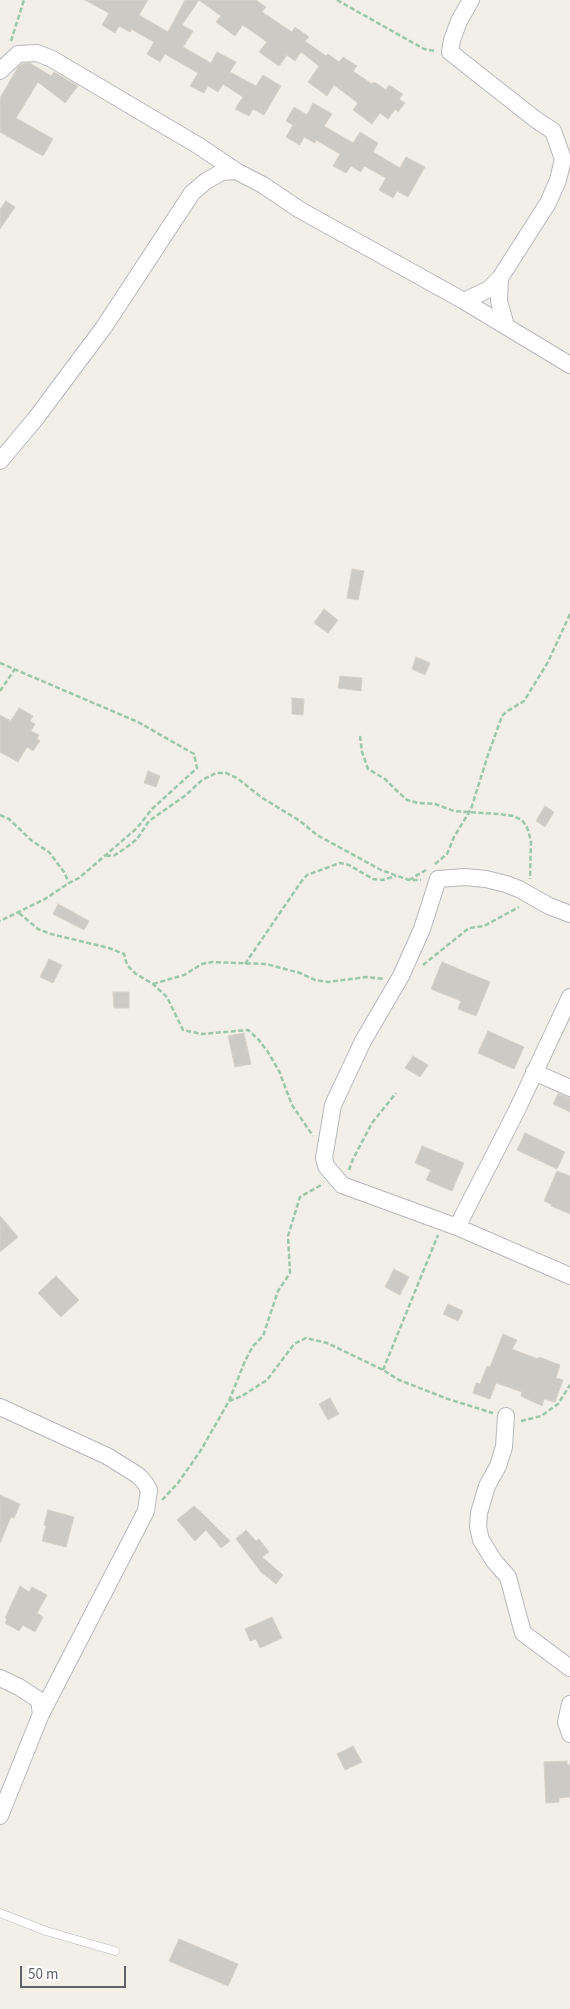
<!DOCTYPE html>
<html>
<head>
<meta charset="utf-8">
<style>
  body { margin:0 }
  #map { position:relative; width:570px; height:2009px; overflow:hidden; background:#f1efe8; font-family:"Source Sans 3",sans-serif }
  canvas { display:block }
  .scale { position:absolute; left:20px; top:1966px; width:106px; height:22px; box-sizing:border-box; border:2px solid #5f6368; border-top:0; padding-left:6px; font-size:15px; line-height:18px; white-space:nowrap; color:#5f6368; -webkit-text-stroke:4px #fff; paint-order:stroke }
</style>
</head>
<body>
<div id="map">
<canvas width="570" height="2009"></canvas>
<div class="scale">50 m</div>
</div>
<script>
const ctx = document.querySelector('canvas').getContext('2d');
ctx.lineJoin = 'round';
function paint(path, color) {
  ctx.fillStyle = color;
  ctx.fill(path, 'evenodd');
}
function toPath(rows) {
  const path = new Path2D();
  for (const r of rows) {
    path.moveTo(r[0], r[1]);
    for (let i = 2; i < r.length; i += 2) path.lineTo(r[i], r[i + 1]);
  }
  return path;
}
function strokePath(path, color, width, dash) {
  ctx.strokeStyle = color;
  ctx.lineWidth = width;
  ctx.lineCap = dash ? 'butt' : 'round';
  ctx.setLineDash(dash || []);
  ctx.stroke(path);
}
const building = toPath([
  [85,0,148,0,139,15,168,32,185,0,199,0,182,25,193,31,183,47,211,63,217,52,236,62,230,72,256,86,263,75,281,86,264,115,253,109,249,116,235,109,243,97,223,84,218,92,208,86,204,93,190,86,198,73,165,54,160,62,147,54,154,42,131,29,130,32,119,26,115,33,102,25,109,13,85,0],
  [199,0,256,0,266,7,262,12,292,32,295,27,309,37,305,41,326,56,328,54,339,62,343,57,357,66,353,71,372,84,373,82,376,83,386,90,389,85,403,94,399,99,405,103,398,112,395,109,388,119,380,113,372,124,353,110,358,103,334,85,327,96,308,82,319,66,301,52,295,61,287,55,279,66,259,52,267,42,243,25,235,36,216,22,221,16,199,0],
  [30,63,51,76,54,72,78,86,65,103,38,82,16,118,53,139,43,156,0,132,0,98,18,67,22,64,30,63],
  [313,103,332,114,324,126,353,143,360,132,378,143,373,152,400,168,406,157,425,167,408,197,397,191,393,198,379,190,386,178,364,166,361,172,351,166,346,173,333,166,340,154,316,140,315,143,304,137,300,145,286,137,293,125,286,121,294,107,307,115,313,103],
  [6,201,15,207,0,229,0,209,6,201],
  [352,569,364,571,358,600,347,598,352,569],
  [324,609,338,620,328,633,314,623,324,609],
  [416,657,430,663,425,675,412,669,416,657],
  [340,676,362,678,361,691,338,688,340,676],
  [292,698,304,699,303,715,292,714,292,698],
  [19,708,33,716,30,721,35,724,31,731,39,735,37,739,40,741,33,751,27,747,18,762,0,752,0,715,11,721,19,708],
  [148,771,160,776,156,787,144,783,148,771],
  [545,806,554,812,545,827,536,821,545,806],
  [58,904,89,921,84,930,53,914,58,904],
  [49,959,62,965,53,983,40,977,49,959],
  [442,962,490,982,476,1016,458,1009,461,1001,431,989,442,962],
  [113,992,129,992,129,1008,114,1008,113,992],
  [488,1031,524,1047,514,1069,478,1053,488,1031],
  [244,1033,251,1064,235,1067,228,1036,244,1033],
  [413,1056,428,1065,420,1077,405,1068,413,1056],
  [558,1094,570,1098,570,1112,553,1104,558,1094],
  [525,1133,565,1152,557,1169,517,1150,525,1133],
  [422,1146,464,1163,452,1191,426,1180,431,1170,415,1163,422,1146],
  [557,1171,570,1176,570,1214,551,1206,551,1204,544,1201,557,1171],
  [0,1216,18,1237,0,1252,0,1216],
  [394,1269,409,1277,400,1295,385,1287,394,1269],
  [56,1276,79,1300,61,1317,38,1293,56,1276],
  [448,1304,463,1311,458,1321,443,1314,448,1304],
  [503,1334,517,1340,512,1349,538,1359,539,1357,560,1365,556,1378,563,1380,555,1402,544,1399,542,1406,521,1396,522,1392,496,1383,490,1399,473,1393,476,1383,480,1384,487,1366,490,1367,503,1334],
  [330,1398,339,1414,328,1420,319,1404,330,1398],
  [0,1495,20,1504,14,1518,11,1517,0,1543,0,1495],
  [194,1506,204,1515,230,1541,221,1548,206,1530,195,1541,177,1520,194,1506],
  [48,1510,74,1517,66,1547,42,1541,46,1526,44,1525,48,1510],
  [246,1530,256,1541,259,1539,269,1552,262,1557,283,1575,276,1584,261,1572,236,1539,246,1530],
  [20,1586,29,1592,32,1587,47,1595,37,1613,43,1617,35,1632,23,1625,19,1631,5,1623,7,1619,5,1618,20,1586],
  [272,1617,282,1638,260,1648,256,1639,250,1641,245,1629,272,1617],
  [353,1746,362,1762,345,1770,337,1754,353,1746],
  [567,1761,567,1765,570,1765,570,1797,559,1798,559,1802,546,1803,544,1762,567,1761],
  [179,1939,238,1964,228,1986,169,1961,179,1939]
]);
paint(building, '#cccac5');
strokePath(building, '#d6d1c6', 1);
const service = toPath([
  [0,1913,46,1931,115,1951]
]);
const minor = toPath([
  [0,71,18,54,37,53,52,59,199,146,236,171],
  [500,278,499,301,506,326],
  [464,301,489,289,500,278,548,203,558,180,563,159,553,131,535,119,450,52,452,40,459,21,471,0],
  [0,461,36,418,104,327,192,193,206,181,222,172,236,171,263,185,300,210,464,301,570,365],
  [570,914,549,906,519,889,506,884,486,879,465,877,438,879,422,929,401,976,363,1041,333,1105,324,1158,326,1166,342,1185,457,1227,570,1276],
  [534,1072,570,1088],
  [457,1227,516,1112,570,997],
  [0,1407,107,1456,139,1476,145,1483,149,1490,146,1511,41,1714],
  [506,1416,504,1447,498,1466,487,1486,479,1513,478,1527,481,1540,494,1561,508,1577,523,1633,570,1668],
  [0,1678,19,1687,39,1700,41,1714,0,1816],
  [570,1704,566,1722,570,1734]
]);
strokePath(service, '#b5b8bc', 9);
strokePath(minor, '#b5b8bc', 18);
strokePath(toPath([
  [337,0,424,49,435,51],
  [11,41,24,0],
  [0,663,138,722,194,754,197,768,152,809,137,828,79,878,69,883,45,899,0,921],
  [0,691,15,669],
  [360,736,362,752,368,769,385,779,395,789,407,800,418,803,435,804,454,811,499,814,513,816,522,820,527,827,531,841,530,879],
  [0,815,9,819,32,841,49,852,64,872,69,883],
  [106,856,115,855,127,847,137,839,149,821,186,795,202,780,216,773,226,773,237,778,261,797,300,821,317,835,381,870,409,880,421,880],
  [435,864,447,854,454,837,471,809,487,758,502,716,506,712,524,701,548,662,570,614],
  [409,880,426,870],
  [19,913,38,929,51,934,109,948,124,954,127,965,136,974,153,984,167,997,183,1030,202,1034,248,1030,258,1039,268,1052,279,1071,292,1105,313,1136],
  [245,964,301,882,307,875,340,863,349,865,373,879,382,880,396,876],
  [423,965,469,928,484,926,519,907],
  [153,984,184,975,202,964,212,962,266,964,300,973,315,980,328,982,366,977,384,979],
  [349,1170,353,1159,372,1123,396,1093],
  [383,1370,438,1235],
  [229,1401,242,1396,267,1380,294,1344,306,1338,327,1343,383,1370,399,1380,448,1399,493,1413],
  [521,1421,541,1416,558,1404,570,1385],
  [162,1500,178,1483,201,1450,229,1401,245,1361,253,1346,263,1336,278,1291,290,1273,288,1236,300,1197,323,1184]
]), '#9cc7a9', 2.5, [5, 2.5]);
strokePath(service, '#fff', 8);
strokePath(minor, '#fff', 16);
</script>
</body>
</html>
